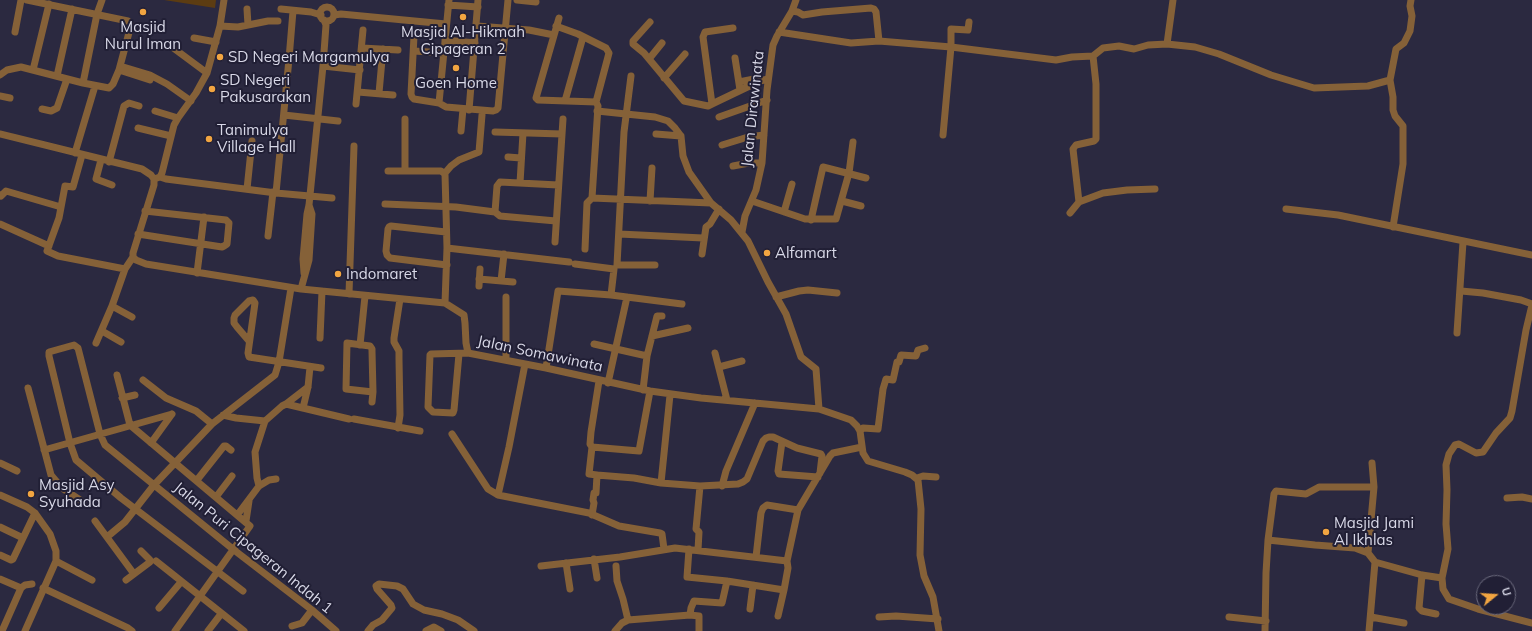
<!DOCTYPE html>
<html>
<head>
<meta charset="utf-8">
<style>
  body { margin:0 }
  #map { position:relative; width:1532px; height:631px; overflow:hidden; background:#2b2940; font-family:Mulish,sans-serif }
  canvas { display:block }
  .north { position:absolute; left:1476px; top:575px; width:40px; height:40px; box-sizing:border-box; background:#211f35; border:1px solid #6a697c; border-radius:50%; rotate:72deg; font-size:11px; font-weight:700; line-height:16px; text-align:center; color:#d8d8e7 }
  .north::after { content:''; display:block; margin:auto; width:14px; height:18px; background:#f2a541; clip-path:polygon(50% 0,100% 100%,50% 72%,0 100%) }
</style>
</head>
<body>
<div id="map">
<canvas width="1532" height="631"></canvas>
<div class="north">U</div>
</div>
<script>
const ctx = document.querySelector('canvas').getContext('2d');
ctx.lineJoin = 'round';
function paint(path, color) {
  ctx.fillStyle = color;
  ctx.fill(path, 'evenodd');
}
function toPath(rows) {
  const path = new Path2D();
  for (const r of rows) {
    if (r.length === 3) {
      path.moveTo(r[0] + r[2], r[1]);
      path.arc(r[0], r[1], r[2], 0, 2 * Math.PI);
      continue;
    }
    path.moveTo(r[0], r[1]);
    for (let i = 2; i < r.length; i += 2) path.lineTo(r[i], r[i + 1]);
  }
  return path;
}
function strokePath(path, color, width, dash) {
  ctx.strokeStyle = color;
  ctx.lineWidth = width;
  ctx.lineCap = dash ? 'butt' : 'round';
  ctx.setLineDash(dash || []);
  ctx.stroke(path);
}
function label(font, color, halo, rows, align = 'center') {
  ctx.font = font + ' Mulish,sans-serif';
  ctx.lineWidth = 4;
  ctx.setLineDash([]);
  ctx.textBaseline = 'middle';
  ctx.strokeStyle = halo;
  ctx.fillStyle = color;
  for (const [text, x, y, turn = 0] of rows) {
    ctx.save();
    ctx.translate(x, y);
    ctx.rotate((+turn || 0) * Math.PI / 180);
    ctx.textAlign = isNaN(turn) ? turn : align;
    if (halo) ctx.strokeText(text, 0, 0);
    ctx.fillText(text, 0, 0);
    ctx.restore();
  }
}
paint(toPath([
  [164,0,216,0,215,8]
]), '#5c3c12');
strokePath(toPath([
  [517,0,536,2],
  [448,5,478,7],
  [327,14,7],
  [247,9,248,25],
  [281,9,311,12,321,15],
  [792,11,798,12,803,15,822,12,871,8,874,9,876,12,879,41,951,47,1056,60,1072,57,1093,56,1103,48,1119,46,1134,49,1148,45,1167,44,1195,47,1219,54,1271,75,1314,88,1368,86,1390,80],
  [334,15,341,14,446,24],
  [559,18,536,98,538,100,596,102],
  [650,22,633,41,633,44,644,53,684,101,708,106,712,104],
  [220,26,238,27,268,21,278,21],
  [477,26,529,30,554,35],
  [556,26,578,34,606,48,609,53,596,102,598,106,592,198],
  [733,28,705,32,703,37,712,104,760,81,768,79],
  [15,32,21,0],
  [779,32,851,43,879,41],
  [414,36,411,94,412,97,414,99,439,103,446,107,493,111,496,110,498,108,508,0],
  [194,38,216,42],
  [445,40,475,43],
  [1167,44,1173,0],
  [172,47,207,73],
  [362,48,398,50],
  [414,51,444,53],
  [735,58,740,90],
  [649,59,662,43],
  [120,66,150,75,167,84,191,101],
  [323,66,360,70],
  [33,70,49,4],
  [119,70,150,80],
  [0,75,7,70,21,67,83,83,109,88,113,84,119,70,131,25,128,21,27,0],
  [57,76,72,9],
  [631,76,624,132,617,265,655,265],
  [664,78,685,54],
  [739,82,754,79,760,81],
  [83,83,97,14,102,0],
  [358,92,393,95],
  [379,93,383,49],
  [0,96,10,98],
  [565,101,583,37],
  [439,103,449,0],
  [356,104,363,30],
  [42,109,51,111,57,108,67,79],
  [469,110,478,0],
  [155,111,178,118],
  [597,111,655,117,668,121,675,128,681,136,683,156,689,172,711,203,731,220,748,241,768,282,786,314,801,357,816,369,819,409],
  [284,115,338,121],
  [719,117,767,100],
  [138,128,171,136],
  [461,131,463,109],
  [495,132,562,134],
  [0,134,142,169,151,175,154,179,154,185,133,253,133,257,136,260,146,264,301,289,445,303,464,315,465,323,466,343,468,353,546,368,650,391,701,398,819,409,851,420,857,426,860,431,863,453,868,461,905,472,912,475,918,480,921,509,920,555,924,576,933,597,939,631],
  [656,134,681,136],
  [943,135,951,47,951,29,968,30,969,22],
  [722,145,748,137,764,135],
  [75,153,95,86],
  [82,155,73,187,65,186,59,218,47,251,58,256,125,269],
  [508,157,521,158],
  [101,160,96,179,112,185],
  [109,162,124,106,129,103,139,106],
  [733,166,749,163,762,163],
  [388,171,441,171,445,174,447,248,445,303],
  [405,171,405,119],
  [445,173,451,166,459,160,479,152,482,115],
  [160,177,166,179,276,193,332,198],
  [154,179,160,177,162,173,174,125,178,118,196,93,207,73,220,26,224,0],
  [520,183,523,133],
  [247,189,252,141],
  [276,193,289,59,293,11],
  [0,195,1,196,6,191,61,207],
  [650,201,652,168],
  [752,201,805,219,836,219,849,173,853,142],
  [842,201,861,206],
  [1079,202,1073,149,1076,145,1094,141,1096,139,1096,84,1093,56],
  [385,204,456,207,495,212,500,216,556,221],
  [1286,209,1338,215,1532,255],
  [495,212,497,186,500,182,558,185],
  [784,212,792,184],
  [1070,213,1079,202,1103,193,1127,190,1155,189],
  [811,220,823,167,866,178],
  [0,224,49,246],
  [1393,227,1403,164,1403,126,1395,116,1393,110,1393,97,1390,80,1396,49,1404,43,1410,31,1412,16,1410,6,1411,0],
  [446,232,391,226,389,227,388,229,386,251,387,255,390,258,447,265],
  [742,232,745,216,756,190,762,163,767,90,773,45,777,36,792,11,796,0],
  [138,234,222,247,224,246,227,244,229,223,226,220,145,211],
  [619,234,703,238],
  [268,236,273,192],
  [555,242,563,119],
  [447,248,569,262],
  [585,249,587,203,592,198,711,203],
  [702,254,706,227,710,224,719,209],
  [575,264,614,269,611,295],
  [197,273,204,217],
  [304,273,303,259,307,214,309,205,323,66,326,25,324,20],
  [479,279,513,282],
  [501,281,504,254],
  [479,286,480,269],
  [301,289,309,260,312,214,309,205],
  [1461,291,1483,293,1521,300,1532,304],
  [349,294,354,146],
  [776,297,799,291,808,290,837,293],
  [1532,305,1526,330,1512,411,1510,418,1496,433,1483,452,1476,453,1459,444,1455,445,1449,454,1446,465,1447,490,1446,524,1448,549,1442,578,1443,589,1449,599,1478,609,1532,623],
  [112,306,132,317],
  [102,331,121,342],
  [1457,333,1463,242],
  [652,336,688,328],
  [320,338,322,291],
  [249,341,237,327,234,323,234,318,235,315,249,301,253,300,255,303,248,353,249,357,321,368],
  [96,343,112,306,125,269,133,257],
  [594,344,647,356],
  [360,345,365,296],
  [715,353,727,400],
  [459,354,454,410,453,413,433,412,428,407,430,355,431,354,468,353],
  [506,360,506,297],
  [525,364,509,447,498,495,589,513,619,526,660,533,662,534,664,549],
  [719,367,742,361],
  [546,368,558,291,611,295,682,304],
  [117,375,130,425,250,526,175,631],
  [143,380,166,398,196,411,212,424],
  [599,381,591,432,590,444,592,447,639,451,650,391],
  [608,383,627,297],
  [28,388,51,475,62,488,83,502],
  [643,390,647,356,657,316,662,316],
  [122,398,135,395],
  [372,402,373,392,372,351,372,349,370,346,347,343,346,389,373,392],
  [286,404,308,387],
  [303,408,308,387,310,367],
  [223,415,236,418,265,421,282,406,286,404,349,419],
  [354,419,420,431],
  [398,428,400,415,399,359,399,351,394,342,394,338,400,299],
  [860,431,863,428,878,429,883,389,886,379,893,380,897,362,899,362,901,355,916,356,918,350,925,348],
  [452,434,488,489,498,495],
  [782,442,778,471,779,474,818,477],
  [151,443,172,414],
  [592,447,589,474,597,475,596,493,594,493,593,500,594,503,592,515],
  [44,450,172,414],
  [0,463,17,471],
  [597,475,634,478,661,483,700,486,738,484,743,482,747,479,763,441,766,438,769,437,773,437,797,448,821,454,822,456,820,473],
  [917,478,923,476,936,477],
  [197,480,224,446,226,446,231,450],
  [661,483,670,395],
  [259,486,257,478,255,452,265,421],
  [722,486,726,471,755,403],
  [0,495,27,507,35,513,50,534,56,551,56,561,25,631],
  [216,497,232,476],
  [1507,498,1522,497,1532,499],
  [238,514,259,486,269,480,276,479],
  [95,521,134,574],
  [246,521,249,501],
  [0,527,23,538],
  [107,537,125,522,154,485,212,424,275,375,279,362,291,288],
  [1268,540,1274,494,1276,491,1306,494,1319,487,1374,487],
  [689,549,687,577,727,581,784,590],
  [698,550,699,532,696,529,700,486],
  [1368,553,1374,487,1372,463],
  [0,555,11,560,13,559,35,513],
  [756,557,761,513,763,508,767,505,798,510],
  [594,559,597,578],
  [56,561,92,580],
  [156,561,244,631],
  [566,563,570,589],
  [541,566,620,557,675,548,787,561],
  [616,566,617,581,623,599,628,620],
  [1422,575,1419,608,1422,611,1436,614],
  [0,579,21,588],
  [126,580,150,562,150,560,141,551],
  [43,588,128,628,132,631],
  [243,591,121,498,76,460,70,443,49,356,49,352,74,345,78,348,100,434,105,445,234,550,312,610,336,631],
  [159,608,181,582],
  [750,609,753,585],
  [690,615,691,608,694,601,722,603,727,581],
  [778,616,784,590,788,568,787,561,798,510,830,456,833,453,862,447],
  [879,617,896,616,938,619],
  [1229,617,1266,621],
  [1371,617,1404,623],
  [292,626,302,623,312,610],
  [2,631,21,588,25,585,32,584],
  [208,631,221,614],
  [368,631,373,625,382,620,392,608,391,605,377,589,376,586,379,584,397,586,403,589,413,604,424,610,442,614,458,620,474,631],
  [426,631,434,627,441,631],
  [615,631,622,623,628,620,690,615,699,616,699,631],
  [1265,631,1266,573,1268,540,1315,545,1355,548,1368,553,1375,562,1422,575,1442,578],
  [1369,631,1375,562]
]), '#856138', 7);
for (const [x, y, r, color] of [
  [143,12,4,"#f2a541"],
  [463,17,4,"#f2a541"],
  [220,57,4,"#f2a541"],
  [456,68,4,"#f2a541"],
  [212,89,4,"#f2a541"],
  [209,139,4,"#f2a541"],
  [767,253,4,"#f2a541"],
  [338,274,4,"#f2a541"],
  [31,494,4,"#f2a541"],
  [1326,532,4,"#f2a541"]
]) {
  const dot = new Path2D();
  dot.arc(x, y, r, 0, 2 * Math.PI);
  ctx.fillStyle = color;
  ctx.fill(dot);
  strokePath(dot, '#211f35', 1.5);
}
label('15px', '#d8d8e7', '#211f35', [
  ["Masjid",143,27,"center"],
  ["Nurul Iman",143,44,"center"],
  ["Masjid Al-Hikmah",463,32,"center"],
  ["Cipageran 2",463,49,"center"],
  ["SD Negeri Margamulya",228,57],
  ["SD Negeri",220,80],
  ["Pakusarakan",220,97],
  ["Goen Home",456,83,"center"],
  ["Tanimulya",217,130],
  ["Village Hall",217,147],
  ["Alfamart",775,253],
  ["Indomaret",346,274],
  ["Masjid Asy",39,485],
  ["Syuhada",39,502],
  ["Masjid Jami",1334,523],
  ["Al Ikhlas",1334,540]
], 'left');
label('15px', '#d8d8e7', '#211f35', [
  ["Jalan Dirawinata",753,109,-84],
  ["Jalan Somawinata",540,354,12],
  ["Jalan Puri Cipageran Indah 1",253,548,39]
]);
</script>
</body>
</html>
